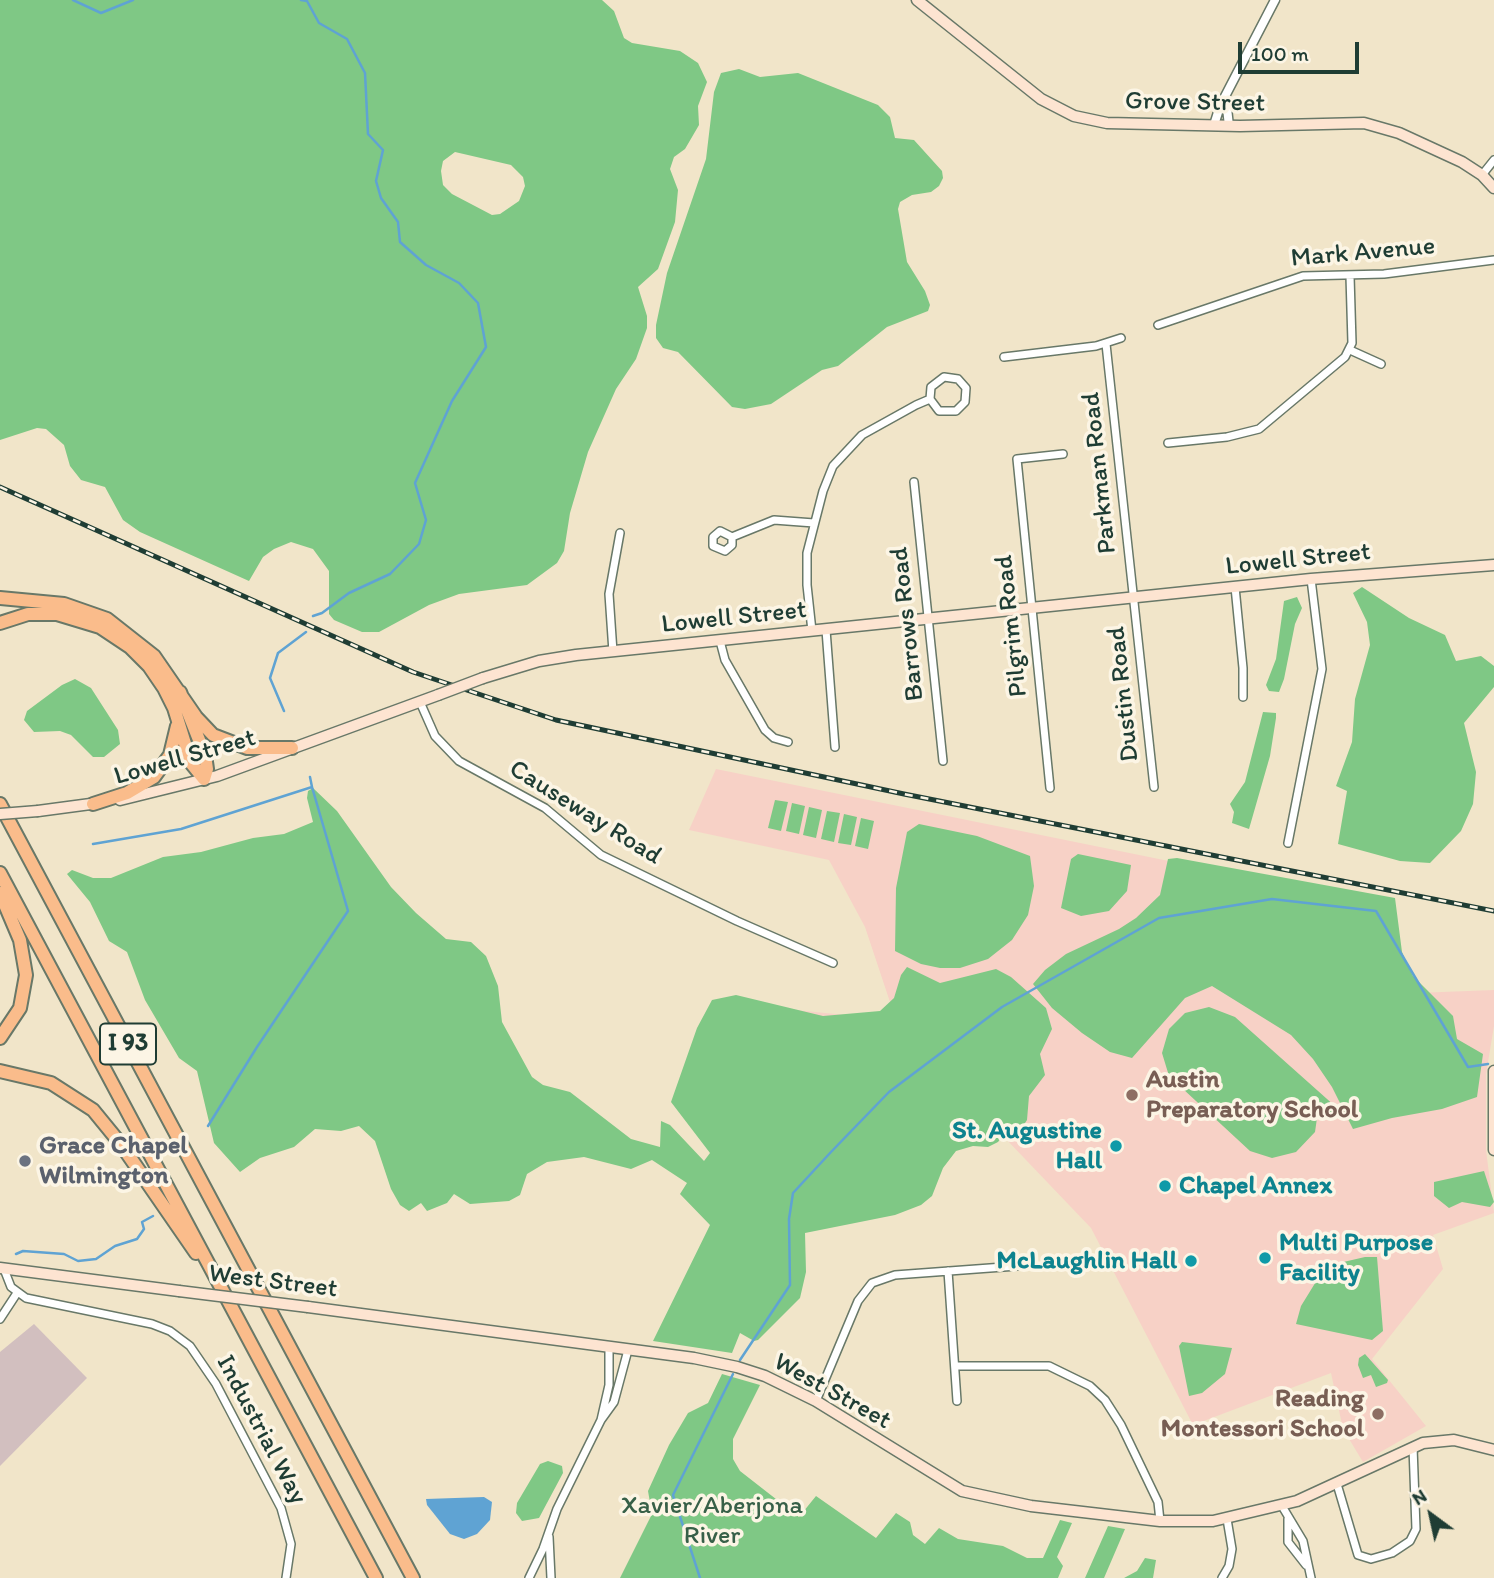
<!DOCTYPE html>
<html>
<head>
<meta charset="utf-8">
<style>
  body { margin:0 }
  #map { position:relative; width:1494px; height:1578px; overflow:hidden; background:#f1e5c9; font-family:Itim,sans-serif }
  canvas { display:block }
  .north { position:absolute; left:1396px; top:1480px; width:70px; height:70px; -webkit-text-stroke:5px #fcf5e5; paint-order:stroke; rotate:327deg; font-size:19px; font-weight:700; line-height:28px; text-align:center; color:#1f3d34 }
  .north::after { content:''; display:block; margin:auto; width:24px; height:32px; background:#1f3d34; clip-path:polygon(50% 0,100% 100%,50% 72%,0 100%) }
  .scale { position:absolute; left:1238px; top:42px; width:121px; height:32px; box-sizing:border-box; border:4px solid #1f3d34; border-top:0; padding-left:9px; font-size:21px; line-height:24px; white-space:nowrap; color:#1f3d34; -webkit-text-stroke:5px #fcf5e5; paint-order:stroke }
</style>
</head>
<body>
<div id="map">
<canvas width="1494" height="1578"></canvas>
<div class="north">N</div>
<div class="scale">100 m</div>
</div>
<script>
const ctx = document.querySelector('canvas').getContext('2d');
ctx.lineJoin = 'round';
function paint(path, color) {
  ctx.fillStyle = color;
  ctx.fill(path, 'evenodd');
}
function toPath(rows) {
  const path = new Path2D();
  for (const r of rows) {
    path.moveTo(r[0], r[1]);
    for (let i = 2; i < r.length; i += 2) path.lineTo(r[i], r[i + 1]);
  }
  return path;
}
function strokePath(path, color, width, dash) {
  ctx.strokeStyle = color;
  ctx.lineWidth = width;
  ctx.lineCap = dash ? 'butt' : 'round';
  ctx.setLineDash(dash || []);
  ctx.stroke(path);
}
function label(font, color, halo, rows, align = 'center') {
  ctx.font = font + ' Itim,sans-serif';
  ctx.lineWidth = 7;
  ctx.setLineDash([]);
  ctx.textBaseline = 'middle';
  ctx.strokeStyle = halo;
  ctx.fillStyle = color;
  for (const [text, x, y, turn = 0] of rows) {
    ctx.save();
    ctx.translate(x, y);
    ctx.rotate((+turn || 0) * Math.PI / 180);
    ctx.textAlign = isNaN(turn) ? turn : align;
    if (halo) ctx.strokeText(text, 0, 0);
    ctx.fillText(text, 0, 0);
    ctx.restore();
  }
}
paint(toPath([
  [716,769,1277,883,1386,931,1416,993,1494,990,1494,1026,1486,1074,1486,1150,1494,1213,1433,1235,1443,1269,1372,1359,1426,1426,1363,1462,1343,1429,1331,1373,1193,1425,1091,1228,983,1115,734,1004,896,1020,865,927,829,860,689,830]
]), '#f7d1c6');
paint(toPath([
  [34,1324,87,1378,0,1466,0,1352]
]), '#d2bfbf');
paint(toPath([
  [0,0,602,0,614,11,624,38,632,43,680,51,698,63,707,82,698,106,699,125,685,149,674,157,670,169,678,190,675,222,658,269,638,287,647,316,647,328,636,359,616,389,588,452,570,513,564,551,557,563,527,585,459,594,429,605,379,632,362,632,334,620,329,614,329,571,313,549,291,542,274,549,263,557,249,581,140,532,123,520,105,487,81,480,70,466,64,445,46,429,37,428,0,440],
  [455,152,511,165,523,177,525,186,519,201,500,214,492,215,452,194,443,185,441,171,443,161],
  [739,69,760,77,798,73,878,105,890,117,895,138,914,140,942,171,943,178,939,186,931,192,912,195,900,202,898,209,907,262,925,291,930,305,928,311,887,327,838,366,822,370,771,404,745,409,732,407,678,352,663,348,656,338,656,325,667,273,706,159,714,92,721,73],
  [1362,587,1409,618,1445,635,1456,661,1481,656,1494,666,1494,687,1464,723,1476,772,1473,804,1461,831,1430,863,1400,861,1338,844,1347,791,1336,786,1352,742,1355,699,1370,645,1367,622,1353,593],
  [1297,597,1302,608,1295,624,1284,679,1279,692,1269,691,1266,685,1276,659,1284,601],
  [75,679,91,688,118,730,120,744,104,757,93,757,71,735,60,731,34,732,24,720,27,711,62,685],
  [1263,712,1276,713,1276,718,1270,756,1249,829,1232,823,1234,812,1230,804,1245,782],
  [313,788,337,811,391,887,416,913,446,939,471,942,486,956,498,986,502,1022,532,1077,543,1085,570,1092,631,1139,660,1147,661,1121,670,1125,704,1161,710,1153,671,1102,697,1028,712,1000,736,995,823,1016,880,1011,894,998,901,975,907,967,940,983,996,969,1011,977,1046,1008,1052,1029,1040,1054,1045,1075,1029,1096,1027,1120,1021,1129,1008,1129,998,1142,988,1147,973,1146,956,1151,943,1168,932,1196,921,1205,895,1215,805,1233,806,1272,800,1298,758,1340,754,1341,740,1333,732,1353,653,1341,710,1225,680,1194,687,1183,652,1160,631,1169,584,1157,547,1162,527,1174,520,1195,509,1201,470,1204,454,1194,447,1203,427,1211,421,1203,409,1211,400,1205,391,1189,375,1141,359,1126,341,1131,315,1129,294,1147,260,1158,240,1172,214,1143,197,1071,179,1058,145,1000,127,952,109,941,90,902,67,874,72,870,93,878,111,878,163,857,201,852,253,838,284,834,313,822,307,798,308,791],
  [775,800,788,802,781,831,768,828],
  [792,803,805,806,799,834,786,831],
  [809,807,822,810,816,838,803,835],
  [827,811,840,813,834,842,821,839],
  [844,814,857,817,851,845,838,843],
  [861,818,874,821,868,849,855,846],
  [919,824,977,836,1030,856,1034,886,1028,915,1012,940,988,959,960,968,940,968,921,964,895,951,896,888,907,832],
  [1078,854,1131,865,1127,891,1109,911,1081,916,1061,908,1071,859],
  [1177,858,1395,898,1402,952,1413,976,1453,1016,1457,1039,1483,1054,1477,1097,1442,1109,1392,1118,1353,1129,1332,1087,1313,1059,1291,1035,1212,986,1185,998,1132,1058,1110,1052,1082,1033,1052,1008,1033,984,1045,970,1066,954,1119,929,1136,918,1160,895,1168,859],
  [1209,1007,1235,1017,1336,1107,1330,1113,1319,1104,1315,1132,1296,1152,1272,1158,1250,1151,1169,1076,1162,1053,1169,1029,1185,1013],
  [1484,1171,1494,1202,1490,1207,1462,1202,1449,1208,1434,1196,1434,1182],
  [1365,1257,1377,1257,1383,1331,1372,1340,1296,1324,1301,1306,1317,1280,1339,1263],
  [1182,1342,1232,1348,1225,1374,1202,1393,1189,1396,1179,1346],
  [1365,1354,1388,1380,1387,1383,1376,1387,1371,1375,1363,1378,1358,1365,1359,1358],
  [722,1374,760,1385,733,1439,733,1459,740,1471,799,1517,816,1496,876,1538,896,1513,910,1522,913,1535,925,1544,939,1528,958,1539,1003,1546,1027,1558,1043,1558,1060,1520,1072,1523,1057,1557,1063,1566,1058,1578,620,1578,652,1514,648,1491,669,1445,688,1413,708,1403],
  [548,1461,562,1466,563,1473,539,1518,522,1521,516,1513,517,1503,540,1464],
  [1108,1526,1125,1529,1104,1578,1085,1578],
  [1145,1558,1156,1560,1153,1578,1124,1578,1137,1571]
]), '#7fc885');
paint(toPath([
  [484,1497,492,1502,490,1520,477,1534,464,1539,450,1534,427,1505,426,1499]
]), '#5fa3d3');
strokePath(toPath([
  [73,0,101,13,133,0],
  [301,0,307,1,319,23,347,39,365,73,368,134,383,150,376,181,381,198,398,222,400,242,426,265,459,283,478,303,486,347,452,401,415,483,426,520,419,544,390,574,349,593,322,613,313,616],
  [284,711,270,678,278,653,306,632],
  [93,844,181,829,312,787,310,777],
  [208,1126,257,1047,348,911,312,787],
  [16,1254,23,1251,64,1254,78,1261,96,1259,115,1246,137,1239,144,1229,142,1222,153,1216],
  [740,1360,790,1285,789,1219,793,1193,831,1152,889,1092,1002,1007,1159,918,1272,899,1376,911,1468,1067,1488,1064],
  [700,1578,673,1495,733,1374]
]), '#5fa3d3', 2.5);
const minor = toPath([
  [1482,175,1494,160],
  [1158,325,1303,276,1384,274,1494,260],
  [1106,344,1154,787],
  [1350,350,1381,364],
  [1004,357,1096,346,1121,338],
  [1168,443,1227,437,1259,429,1345,357,1352,343,1350,276],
  [914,482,943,761],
  [732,537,732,545,725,551,713,546,713,537,720,531,732,537,774,520,814,523],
  [1235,587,1243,668,1243,697],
  [826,630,835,747],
  [812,631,807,585,807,553,823,491,833,466,862,435,916,405,930,399,939,411,956,411,965,402,966,388,958,379,944,377,931,387,930,399],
  [720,641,725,660,765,730,774,738,788,742],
  [613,652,609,594,620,533],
  [420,702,435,736,459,761,545,808,601,855,737,921,833,963],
  [1050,788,1017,459,1063,454],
  [1288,843,1322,669,1311,579],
  [4,1269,11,1287,26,1298,152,1324,170,1331,190,1346,216,1384,281,1508,291,1544,286,1578],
  [948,1271,957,1401],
  [0,1319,17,1293],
  [955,1366,1049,1366,1090,1386,1105,1400,1121,1425,1158,1502,1160,1521],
  [816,1401,858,1301,872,1283,895,1275,1017,1266],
  [601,1420,609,1385,609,1347],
  [1337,1484,1358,1555,1371,1559,1392,1553,1410,1541,1416,1529,1413,1447],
  [1282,1506,1303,1541,1311,1578],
  [1288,1519,1288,1542,1306,1565],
  [549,1537,551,1578],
  [529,1578,543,1549,557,1509,601,1420,614,1402,628,1350],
  [1222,1578,1229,1566,1232,1549,1227,1519]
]);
const tertiary = toPath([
  [1226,99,1229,126],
  [1214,125,1220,106,1275,0]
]);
const secondary = toPath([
  [917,0,1041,99,1074,116,1107,123,1240,126,1364,123,1399,133,1462,162,1482,175,1494,188],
  [483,678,539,661,576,655,1311,579,1494,565],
  [120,800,217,776,438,695],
  [38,811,98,803],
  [1494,1071,1494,1150],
  [0,1268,179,1291],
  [308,1307,694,1358,737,1367,765,1376,816,1401,962,1491,1031,1506,1160,1521,1213,1521,1297,1501,1423,1443,1454,1440,1494,1450]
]);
const motorway = toPath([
  [0,598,64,604,107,619,154,656,196,717,213,735,247,748,292,748],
  [0,623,28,614,57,614,100,627,130,647,149,666,164,688,174,708,191,763,204,779,207,769,205,755,180,692],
  [0,804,413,1578],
  [93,804,127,793,154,777,170,755,177,726],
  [0,873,376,1578],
  [0,893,20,940,26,975,20,1008,0,1038],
  [0,1071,51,1083,93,1110,120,1143,196,1253]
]);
strokePath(minor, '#687868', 10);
strokePath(tertiary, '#687868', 11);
strokePath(secondary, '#687868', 13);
strokePath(motorway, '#687868', 16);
strokePath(minor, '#fff', 7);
strokePath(tertiary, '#fff', 8);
strokePath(secondary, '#fde4d1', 10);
strokePath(motorway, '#fabc8b', 12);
const rail = toPath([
  [0,487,413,672,556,720,904,794,1494,911]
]);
strokePath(rail, '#1f3d34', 5);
strokePath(rail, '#fcf5e5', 2.5, [8]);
const secondaryBridge = toPath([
  [438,695,483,678],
  [0,814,38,811],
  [179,1291,308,1307]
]);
strokePath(secondaryBridge, '#687868', 13, []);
strokePath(secondaryBridge, '#fde4d1', 10);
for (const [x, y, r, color] of [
  [1132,1095,7,"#8d6e63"],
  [1116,1146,7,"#0f9aa8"],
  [25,1161,7,"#6b7280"],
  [1165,1186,7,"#0f9aa8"],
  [1265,1258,7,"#0f9aa8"],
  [1191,1261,7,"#0f9aa8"],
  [1378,1414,7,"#8d6e63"]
]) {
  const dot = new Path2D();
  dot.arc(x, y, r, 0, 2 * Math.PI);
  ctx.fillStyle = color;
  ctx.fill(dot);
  strokePath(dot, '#fcf5e5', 2.5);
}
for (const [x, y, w] of [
  [128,1044,56]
]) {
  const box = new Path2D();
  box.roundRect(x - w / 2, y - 20.5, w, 41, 5);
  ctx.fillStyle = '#fcf5e5';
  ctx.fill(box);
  strokePath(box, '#1f3d34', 2);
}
label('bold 24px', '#1f3d34', null, [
  ["I 93",128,1044]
]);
label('26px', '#1f3d34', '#fcf5e5', [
  ["Grove Street",1195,103,1],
  ["Mark Avenue",1363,253,-5],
  ["Parkman Road",1100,473,-96],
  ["Lowell Street",1298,560,-6],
  ["Lowell Street",734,618,-6],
  ["Barrows Road",908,624,-96],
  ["Pilgrim Road",1012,626,-96],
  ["Dustin Road",1124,694,-96],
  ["Lowell Street",185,758,-16],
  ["Causeway Road",585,813,32],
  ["West Street",273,1282,7],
  ["West Street",832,1392,29],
  ["Industrial Way",261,1430,62]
]);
label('bold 26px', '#785e54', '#fcf5e5', [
  ["Austin",1146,1080],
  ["Preparatory School",1146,1110],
  ["Reading",1364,1399,"right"],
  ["Montessori School",1364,1429,"right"]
], 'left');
label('bold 26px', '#0d838f', '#fcf5e5', [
  ["St. Augustine",1102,1131],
  ["Hall",1102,1161],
  ["Chapel Annex",1179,1186,"left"],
  ["Multi Purpose",1279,1243,"left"],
  ["Facility",1279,1273,"left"],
  ["McLaughlin Hall",1177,1261]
], 'right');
label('bold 26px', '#5b616d', '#fcf5e5', [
  ["Grace Chapel",39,1146],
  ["Wilmington",39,1176]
], 'left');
label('26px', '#376048', '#fcf5e5', [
  ["Xavier/Aberjona",712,1506],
  ["River",712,1536]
]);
</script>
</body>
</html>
